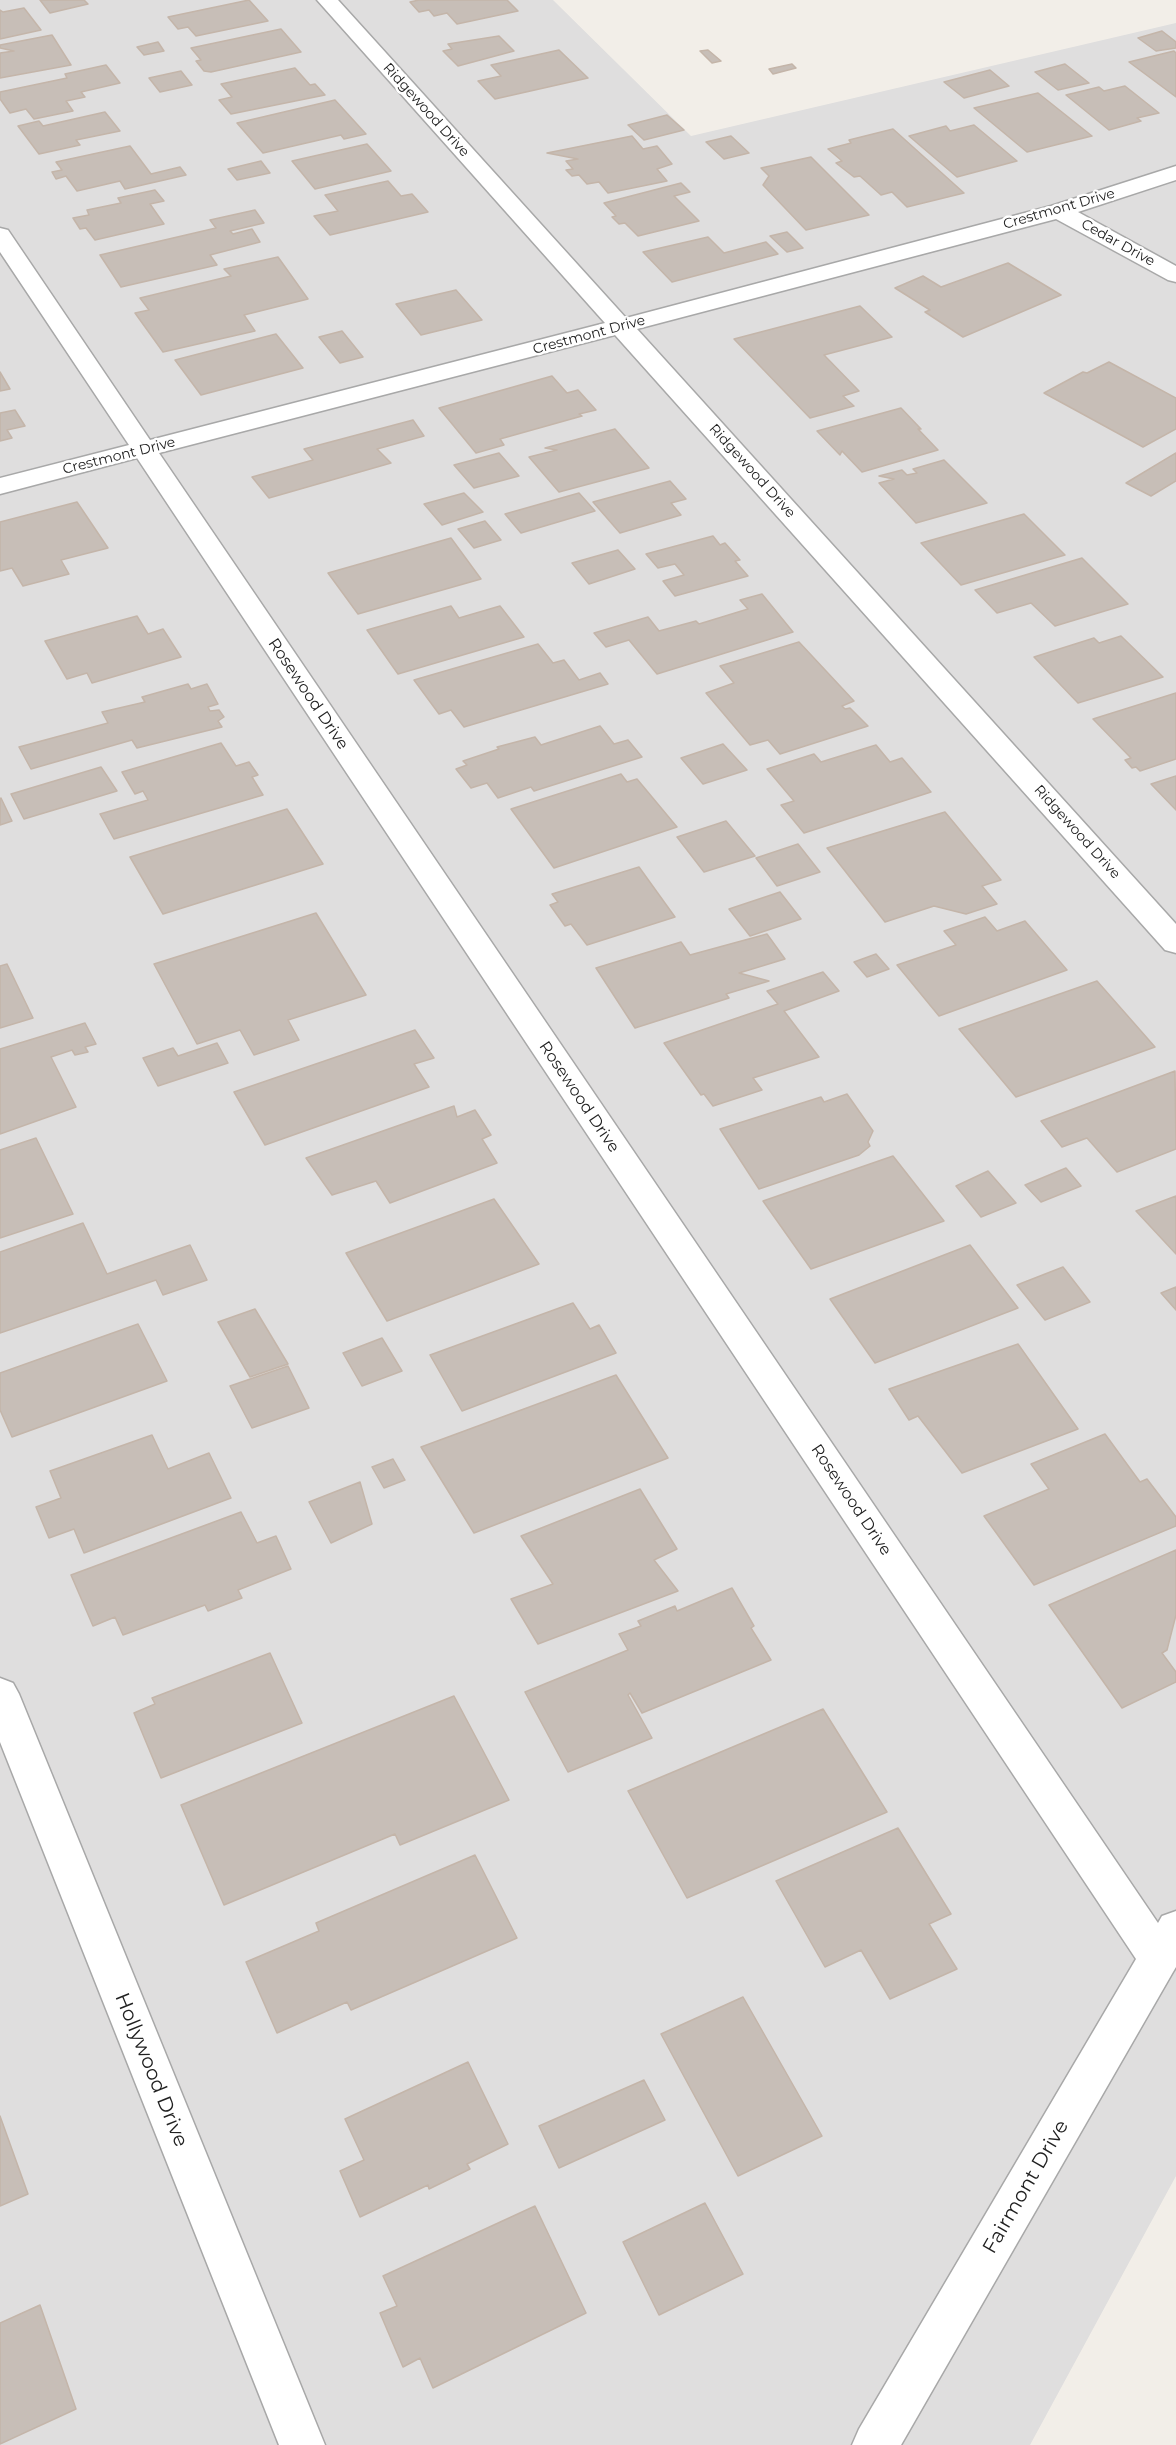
<!DOCTYPE html>
<html>
<head>
<meta charset="utf-8">
<style>
  body { margin:0 }
  canvas { display:block; background:#f2eee8 }
</style>
</head>
<body>
<canvas width="1176" height="2445"></canvas>
<script>
const ctx = document.querySelector('canvas').getContext('2d');
ctx.lineJoin = 'round';
function paint(path, color) {
  ctx.fillStyle = color;
  ctx.fill(path, 'evenodd');
}
function toPath(rows) {
  const path = new Path2D();
  for (const r of rows) {
    path.moveTo(r[0], r[1]);
    for (let i = 2; i < r.length; i += 2) path.lineTo(r[i], r[i + 1]);
  }
  return path;
}
function strokePath(path, color, width, dash) {
  ctx.strokeStyle = color;
  ctx.lineWidth = width;
  ctx.lineCap = dash ? 'butt' : 'round';
  ctx.setLineDash(dash || []);
  ctx.stroke(path);
}
function label(font, color, halo, rows, align = 'center') {
  ctx.font = font + ' Montserrat,sans-serif';
  ctx.lineWidth = 5;
  ctx.setLineDash([]);
  ctx.textBaseline = 'middle';
  ctx.strokeStyle = halo;
  ctx.fillStyle = color;
  for (const [text, x, y, turn = 0] of rows) {
    ctx.save();
    ctx.translate(x, y);
    ctx.rotate((+turn || 0) * Math.PI / 180);
    ctx.textAlign = isNaN(turn) ? turn : align;
    if (halo) ctx.strokeText(text, 0, 0);
    ctx.fillText(text, 0, 0);
    ctx.restore();
  }
}
paint(toPath([
  [0,0,553,0,691,136,1176,23,1176,2176,1030,2445,0,2445]
]), '#dfdede');
const building = toPath([
  [40,0,84,0,88,4,50,13,40,0],
  [249,0,268,21,196,36,188,27,178,29,168,17,249,0],
  [419,0,507,0,518,11,457,24,447,13,434,16,429,10,419,12,410,2,419,0],
  [24,8,41,30,0,39,0,10,3,12,24,8],
  [281,29,301,52,211,72,204,71,196,61,201,60,191,48,281,29],
  [1162,31,1176,42,1176,48,1156,51,1138,38,1162,31],
  [52,35,71,65,0,78,0,53,14,51,0,48,0,45,52,35],
  [499,36,514,51,458,66,443,51,452,49,448,44,499,36],
  [158,42,164,51,144,55,137,47,158,42],
  [559,50,588,78,495,99,478,81,501,76,491,65,559,50],
  [708,50,721,61,712,63,700,51,708,50],
  [1174,51,1176,53,1176,97,1129,62,1174,51],
  [792,64,796,68,773,74,769,69,792,64],
  [1065,64,1089,83,1058,90,1035,72,1065,64],
  [106,65,120,83,81,92,85,97,66,101,73,111,34,119,26,109,10,113,0,99,0,92,67,78,65,74,106,65],
  [295,68,310,85,315,84,325,95,231,114,219,100,232,97,221,84,295,68],
  [990,70,1009,86,964,98,944,82,990,70],
  [181,71,192,85,160,92,149,78,181,71],
  [1125,86,1159,113,1137,118,1141,121,1109,130,1066,95,1099,87,1104,91,1125,86],
  [1038,93,1092,136,1027,152,974,108,1038,93],
  [335,100,366,134,344,139,341,135,263,153,237,123,335,100],
  [105,112,120,131,76,140,80,145,39,154,18,126,39,121,43,126,105,112],
  [667,115,684,130,644,140,628,125,667,115],
  [974,125,1017,161,957,177,909,136,946,126,950,131,974,125],
  [893,129,964,193,907,207,892,192,881,195,860,176,854,177,836,163,842,161,828,149,851,143,849,140,893,129],
  [632,136,643,149,657,146,672,164,657,169,667,181,608,193,599,182,587,184,579,175,572,176,566,170,573,169,566,161,578,159,547,153,632,136],
  [731,136,749,153,724,159,706,142,731,136],
  [367,144,391,171,315,189,292,161,367,144],
  [130,146,151,174,180,167,186,175,125,189,120,181,77,191,66,176,56,179,52,172,62,170,56,162,130,146],
  [811,157,869,215,806,230,763,185,769,176,761,168,811,157],
  [261,161,270,173,237,180,228,169,261,161],
  [388,181,401,196,412,194,428,212,330,235,314,216,338,211,325,195,388,181],
  [681,183,690,192,674,196,699,221,638,236,625,223,619,224,612,217,616,216,604,203,681,183],
  [155,190,164,201,150,204,164,224,95,240,86,228,80,229,73,218,89,215,87,210,121,203,118,198,155,190],
  [255,210,264,223,230,231,233,234,252,229,260,242,210,255,217,265,121,287,100,255,216,228,210,220,255,210],
  [787,232,803,248,787,252,770,236,787,232],
  [708,237,724,253,766,242,778,254,672,282,643,252,708,237],
  [278,257,308,299,244,315,255,331,163,352,135,313,149,310,140,298,231,276,224,269,278,257],
  [1008,263,1061,295,963,337,925,312,930,310,895,288,923,276,941,287,1008,263],
  [456,290,482,320,421,335,396,304,456,290],
  [860,306,892,337,824,355,859,391,843,396,854,406,810,418,734,339,860,306],
  [342,331,363,357,340,363,319,337,342,331],
  [276,334,303,368,201,395,175,360,276,334],
  [1109,362,1176,398,1176,429,1143,447,1044,393,1083,372,1087,373,1109,362],
  [0,372,10,389,0,391,0,372],
  [552,376,567,393,578,390,596,410,579,414,582,416,500,439,504,445,476,453,439,408,552,376],
  [901,408,921,429,918,429,938,450,862,472,842,451,840,455,817,431,901,408],
  [15,410,25,426,7,430,12,438,0,441,0,413,15,410],
  [413,420,424,436,377,449,391,463,269,498,252,477,313,460,304,449,413,420],
  [615,429,649,468,559,492,529,457,557,450,545,448,615,429],
  [499,453,519,476,474,488,454,465,499,453],
  [1176,453,1176,481,1151,496,1126,483,1176,453],
  [944,460,987,503,916,523,879,483,894,479,879,476,902,470,907,475,917,473,913,469,944,460],
  [670,481,686,499,671,503,681,515,620,533,593,502,670,481],
  [464,493,483,512,442,525,424,504,464,493],
  [579,493,595,511,521,533,505,514,579,493],
  [77,502,108,548,61,560,69,574,23,586,12,568,0,571,0,522,77,502],
  [1024,514,1065,555,961,585,921,543,1024,514],
  [485,521,501,540,474,548,458,529,485,521],
  [713,536,720,545,725,543,740,560,735,561,748,576,675,596,663,581,684,575,675,564,658,568,646,554,713,536],
  [451,538,481,579,358,614,328,573,451,538],
  [618,550,635,569,589,584,572,563,618,550],
  [1082,558,1128,604,1055,626,1031,603,997,613,975,590,1082,558],
  [762,594,793,632,657,674,629,640,606,647,594,633,648,617,659,631,696,621,699,624,748,609,740,600,762,594],
  [451,606,459,618,500,606,524,637,398,674,367,630,451,606],
  [137,616,148,634,163,629,181,657,92,683,87,673,67,679,45,641,137,616],
  [1121,636,1163,677,1078,703,1034,657,1094,638,1099,643,1121,636],
  [799,642,854,701,842,706,845,709,850,708,868,726,780,754,768,740,750,745,706,693,734,683,720,666,799,642],
  [538,644,553,663,564,660,579,680,600,673,608,684,464,727,451,710,439,714,414,680,538,644],
  [188,684,191,689,207,684,218,704,208,707,210,711,219,710,224,717,218,721,222,727,137,748,132,740,31,769,19,747,108,723,102,712,145,702,142,697,188,684],
  [1176,693,1176,759,1140,771,1136,767,1132,768,1125,760,1131,758,1093,719,1176,693],
  [600,726,614,744,628,740,642,757,534,791,531,787,498,798,487,783,471,788,456,769,467,765,463,761,499,749,497,747,535,737,541,745,600,726],
  [221,743,236,766,249,762,258,775,252,777,263,795,114,839,100,814,148,800,143,791,135,794,122,772,221,743],
  [723,744,747,770,703,784,681,758,723,744],
  [876,745,890,762,902,758,931,792,804,833,781,805,794,801,767,769,814,754,821,762,876,745],
  [101,767,117,791,24,819,11,794,101,767],
  [621,774,627,782,637,779,677,827,554,868,511,809,621,774],
  [1176,776,1176,810,1151,784,1176,776],
  [1,798,12,821,0,825,0,799,1,798],
  [287,809,323,864,163,914,130,857,287,809],
  [945,812,1001,880,982,886,997,904,966,914,934,906,885,922,827,848,945,812],
  [726,821,755,856,704,872,677,837,726,821],
  [798,844,820,872,777,886,756,858,798,844],
  [639,867,675,917,587,945,571,924,565,926,550,905,558,902,552,894,639,867],
  [780,892,801,919,750,936,729,909,780,892],
  [316,913,366,995,288,1020,299,1040,254,1055,240,1030,197,1044,154,964,316,913],
  [985,917,997,931,1025,921,1067,970,939,1016,897,965,956,945,944,931,985,917],
  [767,934,785,959,739,973,769,981,726,994,729,998,635,1028,596,968,681,942,690,955,767,934],
  [876,954,889,969,867,977,854,962,876,954],
  [7,964,33,1018,0,1028,0,966,7,964],
  [823,972,839,991,784,1011,819,1057,753,1078,762,1090,713,1106,704,1094,701,1095,664,1043,778,1004,767,991,823,972],
  [1097,981,1155,1047,1016,1097,959,1029,1097,981],
  [85,1023,96,1044,85,1047,88,1052,75,1055,72,1050,51,1057,76,1107,0,1134,0,1049,85,1023],
  [415,1030,434,1058,414,1064,429,1087,265,1145,234,1092,415,1030],
  [217,1043,228,1063,158,1086,143,1058,173,1048,178,1056,217,1043],
  [1175,1071,1176,1149,1117,1172,1087,1138,1062,1147,1041,1121,1175,1071],
  [847,1094,873,1131,868,1142,870,1146,859,1155,759,1189,720,1129,821,1097,824,1102,847,1094],
  [454,1106,457,1117,475,1110,491,1135,482,1139,497,1163,390,1203,376,1181,332,1195,306,1158,454,1106],
  [36,1138,73,1214,0,1238,0,1150,36,1138],
  [893,1156,944,1221,811,1269,763,1201,893,1156],
  [1066,1168,1081,1186,1041,1202,1025,1185,1066,1168],
  [988,1171,1016,1203,981,1217,956,1186,988,1171],
  [1176,1196,1176,1254,1136,1211,1176,1196],
  [494,1199,539,1264,387,1321,346,1253,494,1199],
  [83,1223,107,1274,190,1245,207,1280,163,1295,156,1280,0,1333,0,1252,83,1223],
  [970,1245,1018,1308,875,1363,830,1299,970,1245],
  [1063,1267,1090,1302,1045,1320,1017,1285,1063,1267],
  [1176,1287,1176,1310,1161,1293,1176,1287],
  [573,1303,590,1329,599,1325,616,1353,462,1411,430,1355,573,1303],
  [255,1309,288,1364,250,1377,218,1322,255,1309],
  [138,1324,167,1381,12,1437,0,1410,0,1373,138,1324],
  [382,1338,402,1371,362,1386,343,1353,382,1338],
  [1018,1344,1078,1429,962,1473,918,1416,909,1420,889,1389,1018,1344],
  [288,1366,309,1408,252,1428,230,1386,288,1366],
  [616,1375,668,1458,474,1533,421,1447,616,1375],
  [1105,1434,1140,1482,1147,1479,1176,1517,1176,1526,1034,1585,984,1516,1049,1489,1031,1464,1105,1434],
  [152,1435,168,1469,209,1453,231,1498,84,1553,74,1529,49,1538,36,1507,61,1498,50,1471,152,1435],
  [393,1459,405,1480,384,1488,372,1467,393,1459],
  [360,1482,372,1524,331,1543,309,1502,360,1482],
  [640,1489,677,1549,654,1560,678,1591,538,1644,511,1599,553,1584,521,1536,640,1489],
  [241,1512,257,1543,276,1536,291,1569,238,1590,242,1598,208,1611,205,1605,123,1635,115,1617,93,1626,71,1575,241,1512],
  [1176,1550,1176,1615,1167,1650,1162,1653,1176,1672,1176,1682,1122,1708,1049,1605,1176,1550],
  [732,1588,754,1626,751,1628,771,1660,642,1713,630,1693,628,1695,652,1738,568,1772,525,1692,628,1650,619,1634,641,1626,638,1621,675,1606,677,1611,732,1588],
  [270,1653,302,1723,161,1778,134,1713,155,1704,152,1698,270,1653],
  [454,1696,509,1800,400,1845,395,1834,224,1905,181,1805,454,1696],
  [823,1709,887,1812,687,1898,628,1791,823,1709],
  [898,1828,951,1914,929,1924,957,1969,890,1999,861,1950,825,1967,776,1881,898,1828],
  [475,1855,517,1938,351,2010,347,2002,277,2033,246,1962,319,1931,316,1923,475,1855],
  [743,1997,822,2136,738,2176,661,2034,743,1997],
  [468,2062,508,2144,467,2164,470,2169,429,2189,428,2185,360,2217,340,2171,364,2160,345,2119,468,2062],
  [644,2080,665,2120,559,2168,539,2126,644,2080],
  [0,2116,28,2194,0,2206,0,2116],
  [705,2203,743,2274,659,2315,623,2242,705,2203],
  [535,2206,586,2313,433,2388,420,2358,403,2367,380,2313,397,2306,383,2276,535,2206],
  [40,2305,76,2409,0,2444,0,2323,40,2305]
]);
paint(building, '#c7beb7');
strokePath(building, '#c4b5a9', 1.5);
const minor = toPath([
  [317,0,338,0,626,318,1051,206,1176,166,1176,180,1078,212,1176,266,1176,282,1168,280,1056,219,637,329,1176,924,1176,953,1165,950,615,335,159,453,1158,1923,1162,1916,1176,1911,1176,1967,1173,1972,901,2445,852,2445,859,2429,1136,1959,137,458,0,494,0,478,129,445,0,252,0,228,8,230,150,440,605,323,317,0],
  [0,1678,13,1683,19,1694,325,2445,279,2445,0,1742,0,1678]
]);
strokePath(minor, '#a8a8a8', 3);
paint(minor, '#fff');
label('14px', '#212121', '#fff', [
  ["Ridgewood Drive",426,110,48],
  ["Crestmont Drive",1059,209,-16],
  ["Cedar Drive",1118,243,29],
  ["Crestmont Drive",589,335,-15],
  ["Crestmont Drive",119,456,-14],
  ["Ridgewood Drive",752,471,48],
  ["Ridgewood Drive",1077,832,48]
]);
label('16px', '#212121', '#fff', [
  ["Rosewood Drive",308,694,56],
  ["Rosewood Drive",579,1097,56],
  ["Rosewood Drive",851,1500,56]
]);
label('20px', '#212121', '#fff', [
  ["Hollywood Drive",151,2070,68],
  ["Fairmont Drive",1026,2187,-60]
]);
</script>
</body>
</html>
